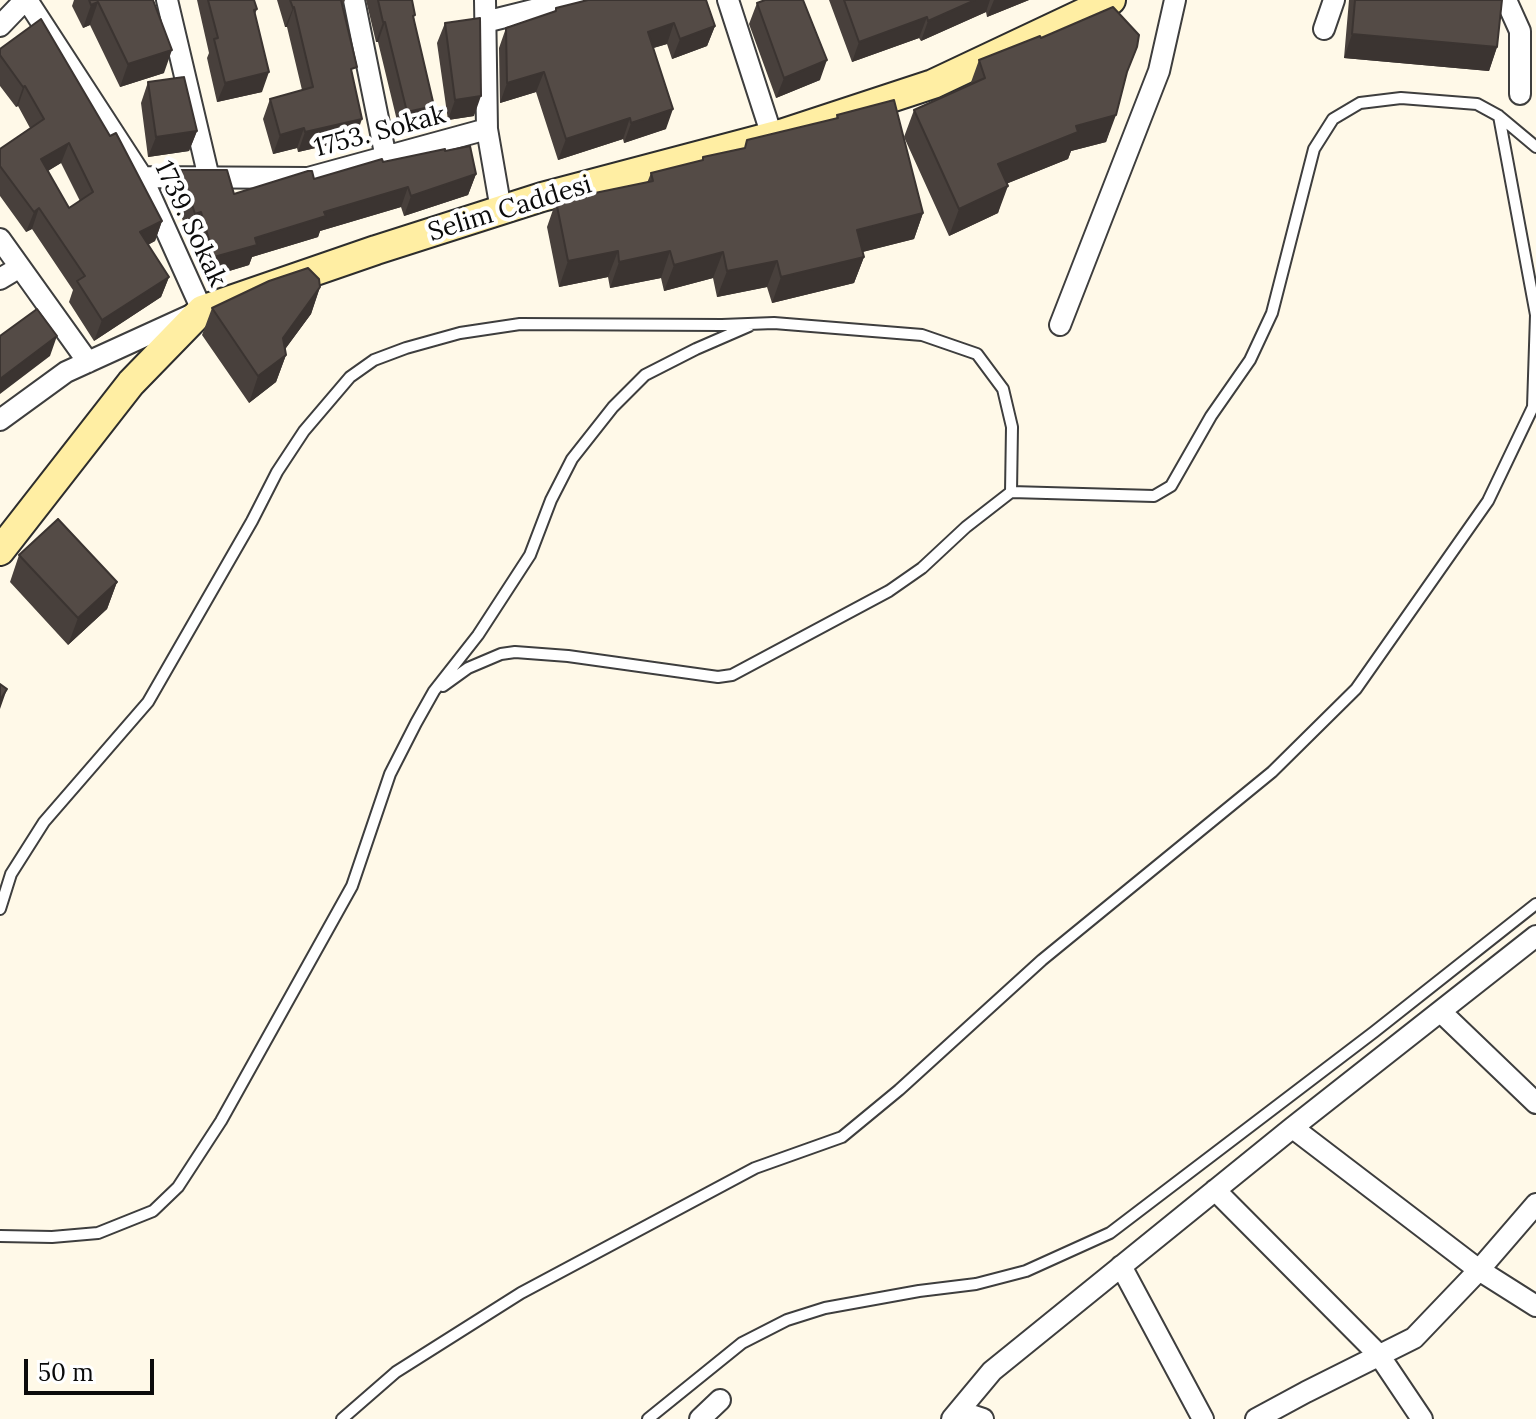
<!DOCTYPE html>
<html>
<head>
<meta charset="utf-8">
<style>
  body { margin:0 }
  #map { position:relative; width:1536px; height:1419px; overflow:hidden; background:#fff9e8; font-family:Lora,serif }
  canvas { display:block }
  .scale { position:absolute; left:24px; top:1359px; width:130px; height:36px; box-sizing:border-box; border:4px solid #0b0b0b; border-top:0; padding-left:10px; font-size:24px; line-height:28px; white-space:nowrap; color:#0b0b0b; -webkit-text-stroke:6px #fff; paint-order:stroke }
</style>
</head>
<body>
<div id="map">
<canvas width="1536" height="1419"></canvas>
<div class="scale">50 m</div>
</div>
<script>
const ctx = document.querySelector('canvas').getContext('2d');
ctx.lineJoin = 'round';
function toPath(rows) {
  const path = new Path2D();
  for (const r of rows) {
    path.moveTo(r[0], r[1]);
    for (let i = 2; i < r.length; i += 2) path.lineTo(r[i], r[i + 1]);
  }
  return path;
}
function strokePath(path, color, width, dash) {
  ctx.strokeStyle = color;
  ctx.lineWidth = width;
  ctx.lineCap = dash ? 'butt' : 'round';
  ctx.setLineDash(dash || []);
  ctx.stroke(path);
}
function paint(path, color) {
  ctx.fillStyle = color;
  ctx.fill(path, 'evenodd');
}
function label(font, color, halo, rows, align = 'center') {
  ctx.font = font + ' Lora,serif';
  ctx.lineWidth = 8;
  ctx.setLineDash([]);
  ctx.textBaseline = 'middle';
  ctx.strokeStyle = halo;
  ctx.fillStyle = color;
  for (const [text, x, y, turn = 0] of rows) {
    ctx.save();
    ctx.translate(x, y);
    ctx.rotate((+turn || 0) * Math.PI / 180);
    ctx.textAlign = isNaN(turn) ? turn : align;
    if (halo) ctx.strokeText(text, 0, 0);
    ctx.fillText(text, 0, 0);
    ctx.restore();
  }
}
const lane = toPath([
  [443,686,468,668,501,654,515,652,568,656,718,677,732,675,889,591,922,568,966,527,1011,492],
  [0,909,11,874,44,822,148,702,252,521,277,472,304,431,350,377,374,360,406,348,460,333,520,324,722,325,774,323,922,335,977,354,1003,389,1012,427,1011,492,1154,496,1171,486,1211,416,1250,360,1272,313,1314,149,1333,119,1360,103,1401,98,1477,104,1499,116,1536,147],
  [0,1236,52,1237,98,1233,153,1211,178,1187,221,1121,352,886,390,774,416,723,434,691,478,635,530,555,551,500,572,459,613,407,645,375,696,349,749,326],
  [342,1419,396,1372,521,1293,755,1168,842,1137,899,1090,1042,960,1272,772,1356,689,1488,501,1533,407,1536,315,1499,116],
  [648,1419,742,1343,787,1320,825,1308,919,1291,976,1284,1026,1271,1110,1233,1374,1032,1536,904]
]);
const street = toPath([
  [167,0,209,178],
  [354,0,386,158],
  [485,0,487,129,501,210],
  [728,0,772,136],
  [1506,0,1520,31,1520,94],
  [485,22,573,0],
  [0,26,25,0],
  [1324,29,1334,0],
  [142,177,308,178,487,129],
  [0,239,88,362],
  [0,279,20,267],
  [1060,325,1159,71,1175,0],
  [0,420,66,372,202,310,142,177,27,0],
  [1441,1012,1536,1103],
  [1293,1128,1479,1270,1536,1306],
  [1215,1190,1379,1355,1422,1419],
  [1121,1266,1203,1419],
  [959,1411,983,1419],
  [700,1419,720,1400],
  [952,1419,992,1371,1292,1128,1536,936],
  [1256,1419,1306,1392,1414,1338,1479,1270,1536,1204]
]);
const secondary = toPath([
  [0,551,131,383,202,310,376,250,542,197,784,133,933,84,1111,0]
]);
strokePath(lane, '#3e3e3e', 14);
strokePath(street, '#3e3e3e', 24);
strokePath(secondary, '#2d2d2d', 32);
strokePath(lane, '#fff', 10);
strokePath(street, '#fff', 20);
strokePath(secondary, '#ffeea3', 28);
paint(toPath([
  [74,0,153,0,164,73,120,87,90,25,83,28,72,6],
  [197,0,254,0,257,9,255,14,262,92,217,102,207,58,209,53],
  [277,0,345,0,342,7,353,78,355,139,298,152,297,148,273,154,263,119,270,99,302,90,287,27,285,27],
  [366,0,412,0,427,126,400,133,378,42,376,42],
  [829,0,1029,0,987,17,986,12,921,41,919,38,852,62],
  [1349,0,1502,0,1497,47,1489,71,1344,58],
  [757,3,820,80,776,98,749,24],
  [556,8,715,26,707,46,672,59,667,44,653,48,666,129,624,143,623,139,558,160,536,92,500,103,499,48,506,28,554,12],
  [445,23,474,116,448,120,437,43],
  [1041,38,1126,78,1106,142,1071,151,1068,159,1006,184,998,213,949,236,904,137,914,110,970,85,979,60],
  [0,49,110,136,162,221,155,241,148,245,169,277,161,297,94,341,69,302,73,290,32,229,26,232,0,196,0,149,30,128,18,106,16,107,0,86],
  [61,163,80,201,69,208,48,171],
  [148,82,197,131,189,151,148,157,141,103],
  [837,115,923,213,914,239,862,252,864,257,854,283,772,303,767,287,717,297,713,278,664,291,661,278,610,288,608,277,559,287,547,227,556,201,647,183,651,173,702,160,703,157,745,148,836,118],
  [445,151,476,174,468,195,404,216,401,207,320,231,318,237,252,257,249,265,206,278,194,232,187,234,173,190,181,170,234,194,314,179,383,162],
  [320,287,311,314,285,349,286,355,276,382,249,403,202,335,212,308],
  [19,555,117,582,107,609,68,645,10,582]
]), '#48403c');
paint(toPath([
  [975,0,990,0,986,12,921,41,928,21],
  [994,0,1029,0,987,17],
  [98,2,90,25,83,28,91,5],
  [294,7,287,27,285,27,293,8],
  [927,17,919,38,852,62,859,42],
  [383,22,385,22,378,42,376,42],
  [674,23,667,44,640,52,648,32],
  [715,26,707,46,672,59,680,39],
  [1352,34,1497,47,1489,71,1344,58],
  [172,50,164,73,120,87,128,64],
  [827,60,820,80,776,98,784,78],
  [269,72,262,92,217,102,225,83],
  [544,72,536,92,500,103,507,83],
  [25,86,18,106,16,107,23,87],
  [481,96,474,116,448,120,455,100],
  [434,106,427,126,400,133,407,112],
  [673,109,666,129,624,143,631,123],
  [1116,115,1106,142,1071,151,1068,159,988,191,998,164,1076,126],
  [630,118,623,139,558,160,566,139],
  [362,119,355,139,298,152,305,132],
  [304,128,297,148,273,154,280,135],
  [197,131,189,151,148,157,156,137],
  [69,143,61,163,34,179,41,159],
  [476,174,468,195,404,216,411,196],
  [1008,186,998,213,949,236,959,209],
  [408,187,401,207,320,231,318,237,252,257,249,265,206,278,214,257,255,238,324,212],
  [39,208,32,229,26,232,34,212],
  [201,212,194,232,187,234,195,214],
  [923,213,914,239,847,256,857,230],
  [162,221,155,241,133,252,140,232],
  [618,251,608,277,559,287,568,261],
  [670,251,661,278,610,288,619,262],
  [723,252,713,278,664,291,674,265],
  [864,257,854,283,772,303,781,277],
  [777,261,767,287,717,297,727,271],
  [169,277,161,297,94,341,102,320],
  [320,287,311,314,275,363,286,355,276,382,249,403,258,376,283,338],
  [57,336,50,356,0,394,0,379],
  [117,582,107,609,68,645,78,618],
  [7,689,0,709,0,700]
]), '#3b3431');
const building = toPath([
  [89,0,153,0,172,50,128,64,98,2,91,5,89,0],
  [208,0,254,0,257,9,254,10,269,72,225,83,214,39,218,38,208,0],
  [290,0,341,0,357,67,351,69,362,119,305,132,304,128,280,135,270,99,313,87,294,7,293,8,290,0],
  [378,0,412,0,415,15,413,16,434,106,407,112,385,22,383,22,378,0],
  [588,0,706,0,715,26,680,39,674,23,648,32,673,109,631,123,630,118,566,139,544,72,507,83,506,28,556,11,556,8,588,0],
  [765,0,803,0,827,60,784,78,757,3,765,0],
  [844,0,975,0,928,21,927,17,859,42,844,0],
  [1355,0,1502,0,1497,47,1352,34,1355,0],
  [1113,7,1139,35,1137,47,1127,72,1116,115,1076,126,1078,132,998,164,1008,186,959,209,914,110,985,78,979,60,1040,36,1041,38,1113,7],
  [480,18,481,96,455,100,445,23,480,18],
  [41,19,110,136,116,133,162,221,140,232,169,277,102,320,77,281,85,276,39,208,34,212,0,166,0,149,44,119,25,86,23,87,0,55,0,49,41,19],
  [69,143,93,192,69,208,41,159,69,143],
  [184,77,197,131,156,137,148,82,184,77],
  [894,100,923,213,857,230,864,257,781,277,777,261,727,271,723,252,674,265,670,251,619,262,618,251,568,261,556,201,653,181,651,173,703,160,703,157,745,148,747,140,838,118,837,115,894,100],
  [470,146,476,174,411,196,408,187,324,212,326,216,255,238,257,245,214,257,201,212,195,214,181,170,227,170,234,194,308,171,312,171,314,179,382,159,383,162,445,149,445,151,470,146],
  [308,268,319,279,320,287,283,338,286,355,258,376,212,308,269,281,308,268],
  [37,309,57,336,0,379,0,336,37,309],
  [58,519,117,582,78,618,19,555,58,519],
  [0,684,7,689,0,700,0,684]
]);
paint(building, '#544b46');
strokePath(building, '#3b3431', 2);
label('26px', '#0b0b0b', '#fff', [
  ["1753. Sokak",380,132,-15],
  ["Selim Caddesi",510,209,-17],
  ["1739. Sokak",190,224,65]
]);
</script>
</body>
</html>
